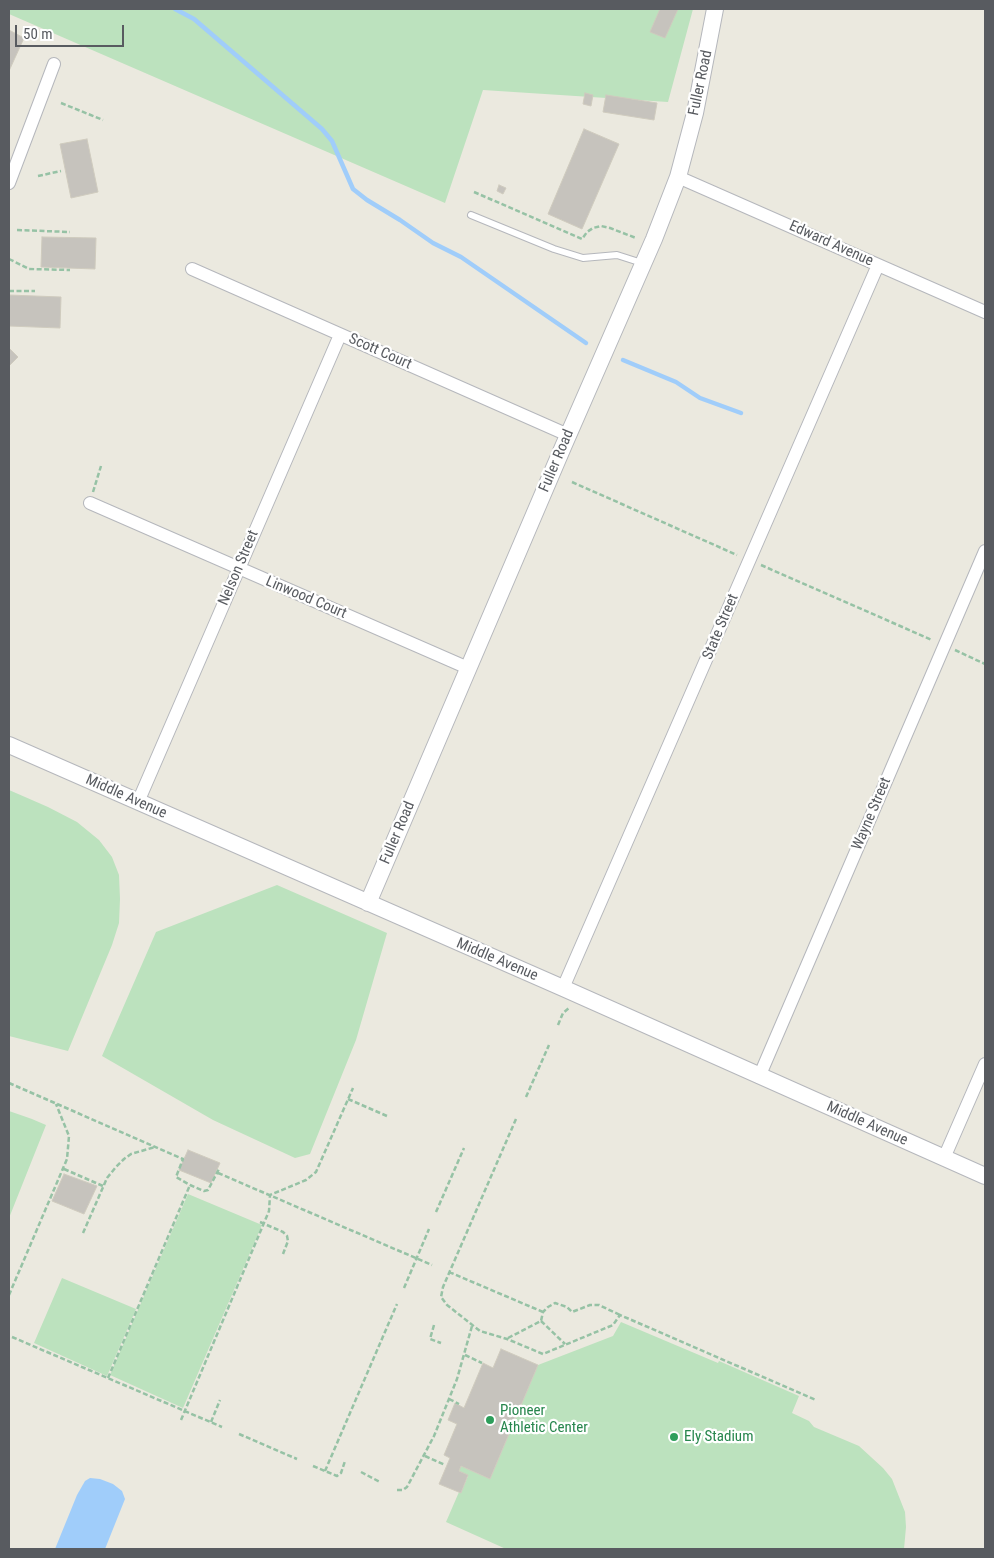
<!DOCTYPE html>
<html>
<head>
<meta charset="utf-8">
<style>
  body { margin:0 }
  #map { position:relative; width:994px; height:1558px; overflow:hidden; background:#ebe9df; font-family:"Roboto Condensed",sans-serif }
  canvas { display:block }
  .frame { position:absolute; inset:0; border:10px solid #585b60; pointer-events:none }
  .scale { position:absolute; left:15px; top:25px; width:109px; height:22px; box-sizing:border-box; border:2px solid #585b60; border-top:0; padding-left:6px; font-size:15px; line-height:18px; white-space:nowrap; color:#585b60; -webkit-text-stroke:4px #fff; paint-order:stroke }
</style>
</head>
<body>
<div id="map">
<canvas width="994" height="1558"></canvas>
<div class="frame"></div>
<div class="scale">50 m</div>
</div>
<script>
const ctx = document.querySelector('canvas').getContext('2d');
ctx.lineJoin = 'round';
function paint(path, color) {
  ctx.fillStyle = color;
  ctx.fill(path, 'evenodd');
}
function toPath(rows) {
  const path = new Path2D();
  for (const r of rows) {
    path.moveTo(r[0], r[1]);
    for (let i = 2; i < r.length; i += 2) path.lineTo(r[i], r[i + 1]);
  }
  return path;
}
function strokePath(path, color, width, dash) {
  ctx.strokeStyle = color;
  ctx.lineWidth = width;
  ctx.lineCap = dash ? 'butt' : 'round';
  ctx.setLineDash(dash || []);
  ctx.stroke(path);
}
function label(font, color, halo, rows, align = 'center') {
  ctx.font = font + ' "Roboto Condensed",sans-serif';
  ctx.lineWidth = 4.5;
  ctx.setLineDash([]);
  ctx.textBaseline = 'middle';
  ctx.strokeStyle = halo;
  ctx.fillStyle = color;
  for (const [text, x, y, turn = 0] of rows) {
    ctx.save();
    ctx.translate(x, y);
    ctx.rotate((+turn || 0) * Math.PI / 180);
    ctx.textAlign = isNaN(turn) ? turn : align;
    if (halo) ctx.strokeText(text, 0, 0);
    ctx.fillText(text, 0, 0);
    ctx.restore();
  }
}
paint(toPath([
  [9,9,693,9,668,102,483,90,445,203,9,14],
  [9,790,48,807,77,822,99,840,112,857,119,875,120,899,119,923,112,945,68,1051,9,1036],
  [277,885,387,933,356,1040,310,1154,295,1158,213,1120,102,1056,156,932],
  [9,1111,32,1119,46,1125,9,1218],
  [188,1194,262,1225,183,1408,110,1375],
  [62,1278,136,1309,107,1376,34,1343],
  [621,1322,718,1363,719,1361,799,1396,792,1413,809,1421,814,1427,859,1446,883,1468,892,1479,905,1512,906,1527,904,1549,506,1549,446,1522,459,1492,461,1493,468,1476,459,1471,461,1466,490,1479,538,1365,613,1336]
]), '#bce2be');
paint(toPath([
  [90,1478,100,1479,113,1484,122,1491,125,1499,105,1549,55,1549,77,1495,85,1481]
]), '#a0cdfa');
strokePath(toPath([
  [175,9,194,19,322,129,332,141,353,189,367,200,400,220,433,243,461,257,586,343],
  [623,360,676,382,700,398,741,413]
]), '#a0cdfa', 4.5);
const building = toPath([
  [660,9,678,9,665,38,650,32,660,9],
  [9,30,24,38,9,71,9,30],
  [585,93,593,95,591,106,583,104,585,93],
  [606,95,657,103,654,120,603,112,606,95],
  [584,129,619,144,582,229,548,214,584,129],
  [87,139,98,192,71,198,60,144,87,139],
  [499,185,506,188,503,194,497,191,499,185],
  [42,237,96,238,95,269,41,267,42,237],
  [9,295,61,297,60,328,9,326,9,295],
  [9,348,18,357,9,366,9,348],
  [188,1150,220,1163,211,1183,179,1170,188,1150],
  [64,1174,97,1186,84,1214,52,1201,64,1174],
  [501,1349,538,1365,490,1479,461,1466,459,1471,468,1475,461,1493,439,1484,450,1458,444,1455,457,1424,448,1420,455,1403,464,1408,483,1363,493,1368,501,1349]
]);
paint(building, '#c6c3bd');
strokePath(building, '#cfcbbe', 1);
const service = toPath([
  [471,215,554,249,583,258,617,255,642,263]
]);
const minor = toPath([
  [678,177,985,312],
  [9,183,54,64],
  [192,269,568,435],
  [90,503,468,668],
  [138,802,340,335],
  [563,988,878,265],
  [759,1077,985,551],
  [944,1158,985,1064]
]);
const tertiary = toPath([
  [9,745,563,988,985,1176],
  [368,903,563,447,654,239,678,177,695,113,715,9]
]);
strokePath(service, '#b5b7bc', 8);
strokePath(minor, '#b5b7bc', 14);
strokePath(tertiary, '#b5b7bc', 18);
strokePath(toPath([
  [61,103,103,120],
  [38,176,61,171],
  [474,192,582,239,587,232,593,228,601,226,610,228,636,238],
  [17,230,70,232],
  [9,259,29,269,70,270],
  [9,291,35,291],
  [572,482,737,555],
  [93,492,101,466],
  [761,565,932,640],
  [955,650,985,664],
  [558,1025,563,1013,569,1008],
  [9,1083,183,1159,176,1177,190,1185,204,1191,208,1190,219,1169],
  [526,1097,549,1045],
  [348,1099,387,1116],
  [516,1119,443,1287,441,1297,447,1305,480,1331,507,1339,543,1354,613,1325,620,1315,816,1400],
  [64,1169,103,1186],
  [218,1173,432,1265],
  [436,1212,464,1148],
  [260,1222,283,1232,287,1236,288,1241,283,1254],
  [83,1233,107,1178,116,1167,124,1159,131,1154,155,1147],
  [449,1272,543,1312],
  [404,1288,429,1229],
  [9,1295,67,1159,69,1136,56,1104],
  [541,1321,565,1344],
  [434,1325,430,1339,441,1343],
  [12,1337,222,1427],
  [508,1338,541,1321,543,1312,548,1307,555,1303,567,1307,572,1312,590,1305,599,1305,620,1315],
  [465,1355,482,1363],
  [108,1378,190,1185],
  [449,1399,459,1404],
  [181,1420,269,1211,270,1195,306,1180,316,1172,353,1088],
  [211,1422,220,1400],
  [239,1434,297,1459],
  [425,1456,445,1465],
  [313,1466,337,1476,341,1473,345,1461],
  [325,1471,397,1304],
  [361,1472,380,1482],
  [397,1490,403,1490,407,1487,434,1436,457,1379,472,1326]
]), '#96c2a5', 2.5, [5, 2.5]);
strokePath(service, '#fff', 6);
strokePath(minor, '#fff', 12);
strokePath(tertiary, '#fff', 16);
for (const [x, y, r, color] of [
  [490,1420,5,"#2e9e5b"],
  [674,1437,5,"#2e9e5b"]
]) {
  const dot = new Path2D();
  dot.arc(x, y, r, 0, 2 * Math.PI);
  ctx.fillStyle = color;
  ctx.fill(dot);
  strokePath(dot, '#fff', 2);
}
label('15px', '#585b60', '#fff', [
  ["Fuller Road",701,83,-78],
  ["Edward Avenue",831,244,24],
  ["Scott Court",380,352,24],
  ["Fuller Road",557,461,-67],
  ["Nelson Street",239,568,-67],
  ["Linwood Court",306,598,23],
  ["State Street",721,627,-67],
  ["Middle Avenue",126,797,24],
  ["Wayne Street",872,814,-67],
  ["Fuller Road",398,833,-67],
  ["Middle Avenue",497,960,23],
  ["Middle Avenue",867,1124,24]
]);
label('15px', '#27864d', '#fff', [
  ["Pioneer",500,1411],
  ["Athletic Center",500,1428],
  ["Ely Stadium",684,1437]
], 'left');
</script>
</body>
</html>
